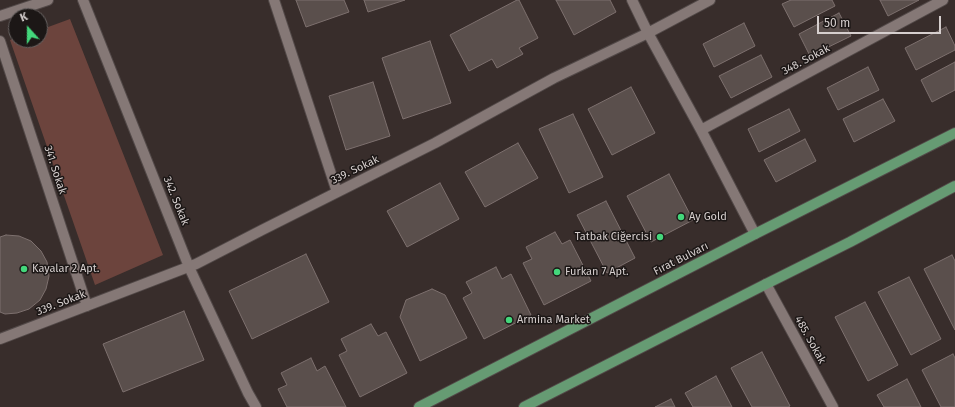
<!DOCTYPE html>
<html>
<head>
<meta charset="utf-8">
<style>
  body { margin:0 }
  #map { position:relative; width:955px; height:407px; overflow:hidden; background:#382d2b; font-family:"Fira Sans",sans-serif }
  canvas { display:block }
  .north { position:absolute; left:8px; top:8px; width:40px; height:40px; box-sizing:border-box; background:#1c1716; border:1px solid #666160; border-radius:50%; rotate:339deg; font-size:11px; font-weight:700; line-height:16px; text-align:center; color:#d6cfce }
  .north::after { content:''; display:block; margin:auto; width:14px; height:18px; background:#43d77b; clip-path:polygon(50% 0,100% 100%,50% 72%,0 100%) }
  .scale { position:absolute; left:817px; top:16px; width:124px; height:18px; box-sizing:border-box; border:2px solid #d6cfce; border-top:0; padding-left:5px; font-size:12px; line-height:14px; white-space:nowrap; color:#d6cfce; -webkit-text-stroke:3px #1c1716; paint-order:stroke }
</style>
</head>
<body>
<div id="map">
<canvas width="955" height="407"></canvas>
<div class="north">K</div>
<div class="scale">50 m</div>
</div>
<script>
const ctx = document.querySelector('canvas').getContext('2d');
ctx.lineJoin = 'round';
function paint(path, color) {
  ctx.fillStyle = color;
  ctx.fill(path, 'evenodd');
}
function toPath(rows) {
  const path = new Path2D();
  for (const r of rows) {
    path.moveTo(r[0], r[1]);
    for (let i = 2; i < r.length; i += 2) path.lineTo(r[i], r[i + 1]);
  }
  return path;
}
function strokePath(path, color, width, dash) {
  ctx.strokeStyle = color;
  ctx.lineWidth = width;
  ctx.lineCap = dash ? 'butt' : 'round';
  ctx.setLineDash(dash || []);
  ctx.stroke(path);
}
function label(font, color, halo, rows, align = 'center') {
  ctx.font = font + ' "Fira Sans",sans-serif';
  ctx.lineWidth = 3;
  ctx.setLineDash([]);
  ctx.textBaseline = 'middle';
  ctx.strokeStyle = halo;
  ctx.fillStyle = color;
  for (const [text, x, y, turn = 0] of rows) {
    ctx.save();
    ctx.translate(x, y);
    ctx.rotate((+turn || 0) * Math.PI / 180);
    ctx.textAlign = isNaN(turn) ? turn : align;
    if (halo) ctx.strokeText(text, 0, 0);
    ctx.fillText(text, 0, 0);
    ctx.restore();
  }
}
paint(toPath([
  [70,19,163,255,95,285,10,40,16,38,16,40,40,40,40,30]
]), '#6c443d');
const building = toPath([
  [296,0,344,0,349,12,306,27,296,0],
  [364,0,405,0,368,12,364,0],
  [517,0,519,0,538,38,519,48,523,54,497,68,492,59,469,71,450,35,517,0],
  [556,0,610,0,616,12,574,35,556,0],
  [791,0,832,0,835,6,794,27,782,4,791,0],
  [880,0,919,0,888,16,880,0],
  [839,13,851,36,810,56,799,34,839,13],
  [744,23,755,46,714,67,703,44,744,23],
  [946,27,955,46,955,50,916,70,905,48,946,27],
  [430,41,451,103,403,119,382,58,430,41],
  [761,55,772,77,731,98,719,76,761,55],
  [955,62,955,90,932,102,921,80,955,62],
  [868,67,879,90,838,110,827,88,868,67],
  [373,82,390,136,346,150,329,96,373,82],
  [631,87,655,133,612,155,588,109,631,87],
  [883,99,895,121,854,142,843,119,883,99],
  [789,109,800,131,759,152,748,129,789,109],
  [573,114,603,177,569,193,539,129,573,114],
  [805,139,816,161,776,182,764,160,805,139],
  [518,143,538,178,485,207,465,172,518,143],
  [669,174,693,220,651,242,627,196,669,174],
  [440,183,459,219,407,247,387,211,440,183],
  [606,201,635,258,607,273,577,215,606,201],
  [555,232,562,244,570,240,591,281,544,305,523,263,532,259,526,247,555,232],
  [6,235,19,236,31,241,41,251,47,262,49,276,46,289,40,300,29,309,17,313,5,314,0,312,0,237,6,235],
  [306,254,329,302,252,339,229,291,306,254],
  [952,255,955,261,955,330,924,269,952,255],
  [496,267,502,279,511,274,531,315,484,339,463,298,472,293,466,282,496,267],
  [909,277,941,339,911,355,878,292,909,277],
  [432,289,445,295,467,338,420,361,400,317,406,300,432,289],
  [865,302,898,365,868,381,835,317,865,302],
  [184,311,204,360,123,392,103,344,184,311],
  [371,324,378,336,386,332,407,373,360,397,339,355,347,351,341,339,371,324],
  [762,352,790,406,788,407,752,407,731,368,762,352],
  [953,354,955,358,955,407,941,407,922,370,953,354],
  [311,358,317,371,325,366,346,407,287,407,278,389,287,385,281,373,311,358],
  [716,376,732,407,693,407,685,393,716,376],
  [907,379,921,407,884,407,877,395,907,379],
  [671,399,675,407,655,407,671,399]
]);
paint(building, '#5a4f4c');
strokePath(building, '#7d706e', 1);
const minor = toPath([
  [83,0,189,267,248,393,256,407],
  [274,0,337,192],
  [632,0,648,33,701,130,755,234],
  [0,16,48,0],
  [0,41,87,306],
  [701,130,943,0],
  [766,284,833,407],
  [0,339,196,264,262,230,435,143,554,78,648,33,710,0]
]);
const major = toPath([
  [419,407,755,234,955,133],
  [524,407,766,284,850,242,955,186]
]);
strokePath(minor, '#524948', 12);
strokePath(major, '#524948', 12);
strokePath(minor, '#857876', 10);
strokePath(major, '#669b73', 10);
for (const [x, y, r, color] of [
  [681,217,4,"#43d77b"],
  [660,237,4,"#43d77b"],
  [24,269,4,"#43d77b"],
  [557,272,4,"#43d77b"],
  [509,320,4,"#43d77b"]
]) {
  const dot = new Path2D();
  dot.arc(x, y, r, 0, 2 * Math.PI);
  ctx.fillStyle = color;
  ctx.fill(dot);
  strokePath(dot, '#1c1716', 1.5);
}
label('11px', '#d6cfce', '#1c1716', [
  ["348. Sokak",806,60,-28],
  ["341. Sokak",55,170,72],
  ["339. Sokak",355,170,-26],
  ["342. Sokak",176,201,68],
  ["Fırat Bulvarı",681,259,-27],
  ["339. Sokak",61,303,-21],
  ["485. Sokak",810,340,61]
]);
label('11px', '#d6cfce', '#1c1716', [
  ["Ay Gold",689,217],
  ["Tatbak Ciğercisi",652,237,"right"],
  ["Kayalar 2 Apt.",32,269],
  ["Furkan 7 Apt.",565,272],
  ["Armina Market",517,320]
], 'left');
</script>
</body>
</html>
